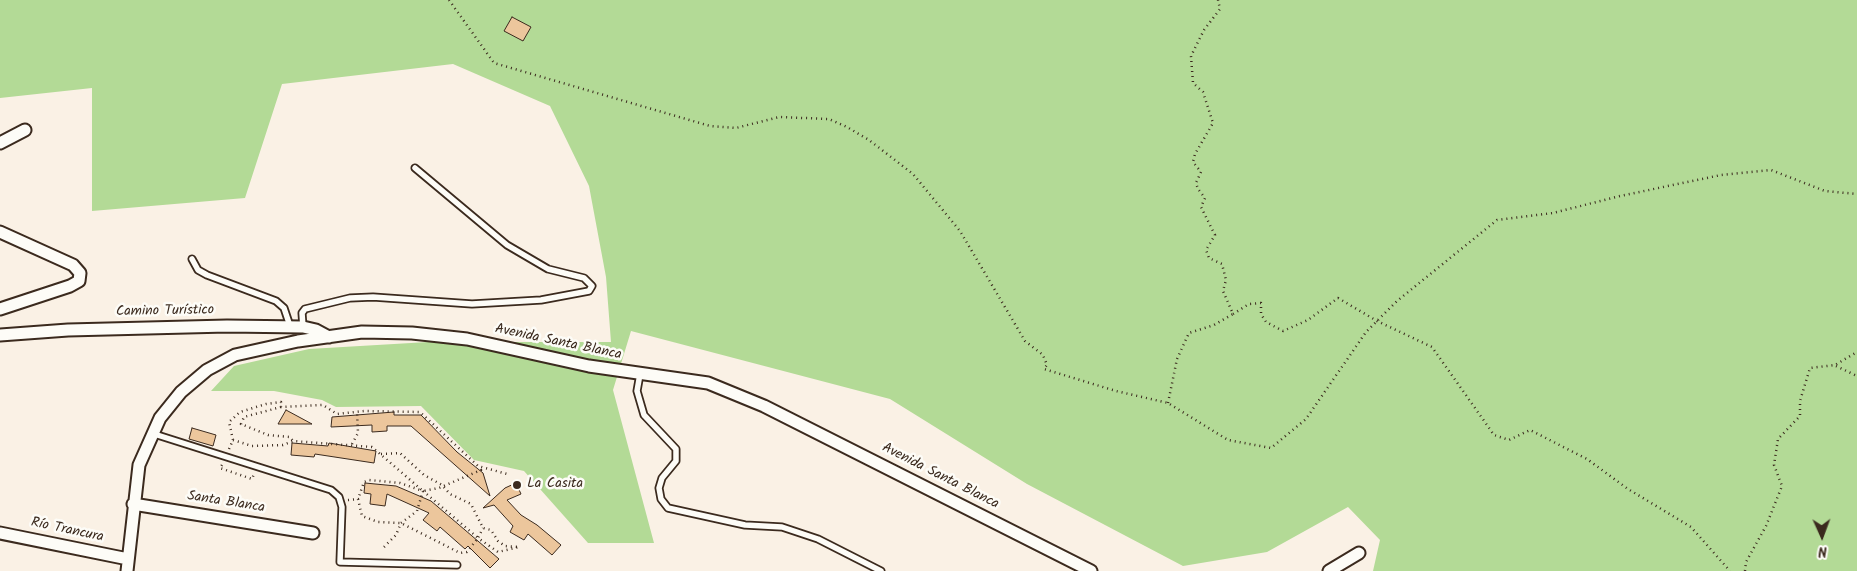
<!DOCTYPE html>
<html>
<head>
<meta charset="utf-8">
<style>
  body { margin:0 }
  #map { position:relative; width:1857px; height:571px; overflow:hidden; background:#faf1e5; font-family:Kalam,sans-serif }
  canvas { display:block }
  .north { position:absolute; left:1797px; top:511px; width:50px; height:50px; -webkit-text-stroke:4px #fdfcf7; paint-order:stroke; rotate:178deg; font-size:14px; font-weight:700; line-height:20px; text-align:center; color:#3b2a1e }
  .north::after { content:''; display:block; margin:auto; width:18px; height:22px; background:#3b2a1e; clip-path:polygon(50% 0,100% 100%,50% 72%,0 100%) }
</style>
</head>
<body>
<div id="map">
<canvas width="1857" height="571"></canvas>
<div class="north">N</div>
</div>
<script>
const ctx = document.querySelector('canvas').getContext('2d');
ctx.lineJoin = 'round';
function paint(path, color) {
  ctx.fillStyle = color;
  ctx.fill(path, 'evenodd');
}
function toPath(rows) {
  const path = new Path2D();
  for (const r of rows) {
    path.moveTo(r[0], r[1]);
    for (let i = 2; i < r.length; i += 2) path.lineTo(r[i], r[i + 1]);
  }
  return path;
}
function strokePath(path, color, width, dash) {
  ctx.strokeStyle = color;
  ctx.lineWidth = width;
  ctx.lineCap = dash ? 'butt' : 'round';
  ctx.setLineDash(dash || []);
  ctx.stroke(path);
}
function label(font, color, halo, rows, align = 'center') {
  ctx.font = font + ' Kalam,sans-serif';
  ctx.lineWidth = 5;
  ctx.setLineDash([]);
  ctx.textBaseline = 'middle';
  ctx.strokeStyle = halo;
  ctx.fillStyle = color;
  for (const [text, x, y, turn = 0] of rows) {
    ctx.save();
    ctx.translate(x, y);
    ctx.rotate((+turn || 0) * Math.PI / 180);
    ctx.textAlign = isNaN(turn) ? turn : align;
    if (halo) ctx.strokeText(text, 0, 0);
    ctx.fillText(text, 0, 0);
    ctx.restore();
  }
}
paint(toPath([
  [0,0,1857,0,1857,571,1373,571,1380,540,1348,507,1267,552,1183,566,1027,484,890,399,631,331,613,390,654,543,588,543,524,471,474,460,421,406,336,407,322,400,274,391,211,391,234,366,309,349,428,342,611,342,606,277,589,186,550,106,453,64,282,84,245,198,92,211,92,88,0,98]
]), '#b3da96');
const building = toPath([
  [512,17,531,27,523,41,504,31,512,17],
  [286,410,312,424,278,424,286,410],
  [394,412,394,415,421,415,457,452,483,473,490,496,411,426,387,426,387,431,372,432,372,425,331,427,332,417,394,412],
  [192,428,216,435,213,446,189,439,192,428],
  [292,443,328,446,329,443,376,451,374,463,315,454,314,457,291,455,292,443],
  [365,483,396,486,431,501,499,559,490,568,468,546,465,549,440,527,437,531,423,520,429,513,387,494,385,506,370,504,371,494,364,493,365,483],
  [516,483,521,494,507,500,521,515,537,525,561,545,552,555,528,534,524,540,510,532,513,526,494,505,483,508,505,488,516,483]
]);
paint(building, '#ecc69c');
strokePath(building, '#3b2a1e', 1);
const service = toPath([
  [192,259,198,270,207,275,276,301,284,308,290,326],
  [303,327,302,313,305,309,350,298,373,297,472,304,541,300,589,291,592,286,584,278,548,269,507,245,415,168],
  [640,374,637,391,644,415,676,449,676,461,662,478,659,488,661,499,668,508,745,525,782,527,818,539,881,571],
  [151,433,331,490,339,497,342,507,340,562,457,565]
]);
const minor = toPath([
  [0,143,25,130],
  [0,232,73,265,80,273,79,281,70,286,0,309],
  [0,335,68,330,227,326,303,327,316,330,329,337],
  [133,504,313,533],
  [0,533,128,559],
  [127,571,139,465,160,418,181,392,207,370,235,355,298,341,362,332,412,333,467,339,589,366,708,383,764,406,1091,571],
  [1329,571,1359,553]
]);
strokePath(service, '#3b2a1e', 9);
strokePath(minor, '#3b2a1e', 15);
strokePath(toPath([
  [449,0,494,63,710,126,736,128,779,117,829,119,847,127,869,140,913,174,960,231,1025,341,1043,355,1047,365,1044,369,1116,391,1168,403,1228,440,1271,448,1306,419,1366,332,1397,301,1497,220,1553,213,1620,196,1721,175,1771,170,1825,191,1857,194],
  [1233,314,1249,304,1261,303,1261,314,1266,322,1283,331,1308,320,1338,298,1377,321,1432,347,1494,435,1509,440,1530,430,1587,459,1628,489,1691,527,1730,571],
  [1836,366,1857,376],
  [1168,403,1177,359,1189,333,1214,325,1233,314,1223,291,1226,280,1222,264,1209,258,1206,250,1215,235,1201,207,1205,198,1198,189,1196,183,1201,172,1193,162,1195,154,1213,123,1203,92,1193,83,1191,56,1204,30,1220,9,1218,0],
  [281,407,244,417,241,424,268,435,290,437,293,441],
  [233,440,252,446,283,445,293,441,372,447,423,491,439,488,481,470,478,467],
  [352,444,358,433,357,412],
  [229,449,233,440,229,422,240,412,266,404,281,402,281,407,323,405,337,414,364,411,420,412,478,466,507,474],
  [381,454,400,453,424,475,442,485,450,494,471,504,483,528,491,530,498,541,505,546,519,547,498,552,478,538,483,528],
  [222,465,220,468,252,479,254,474],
  [348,500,358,499,362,516,378,522,401,523,460,553,467,552,478,538,423,491,400,483,369,480,364,482,358,499],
  [384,547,396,535,401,523,417,511,423,491],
  [1745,571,1746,562,1766,526,1782,486,1774,465,1778,439,1800,416,1800,401,1810,368,1835,365,1857,352]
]), '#3b2a1e', 2.5, [1, 4]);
strokePath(service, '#fdfcf7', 5.5);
strokePath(minor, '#fdfcf7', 11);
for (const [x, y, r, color] of [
  [517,485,5,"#3b2a1e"]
]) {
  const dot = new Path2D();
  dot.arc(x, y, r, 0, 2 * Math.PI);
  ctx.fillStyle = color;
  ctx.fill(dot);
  strokePath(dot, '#fdfcf7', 2);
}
label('14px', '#3b2a1e', '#fdfcf7', [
  ["Camino Turístico",165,312,-1],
  ["Avenida Santa Blanca",558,343,12],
  ["Avenida Santa Blanca",940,477,27],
  ["Santa Blanca",226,503,9],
  ["Río Trancura",67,531,12]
]);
label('14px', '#3b2a1e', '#fdfcf7', [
  ["La Casita",527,485]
], 'left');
</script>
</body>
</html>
